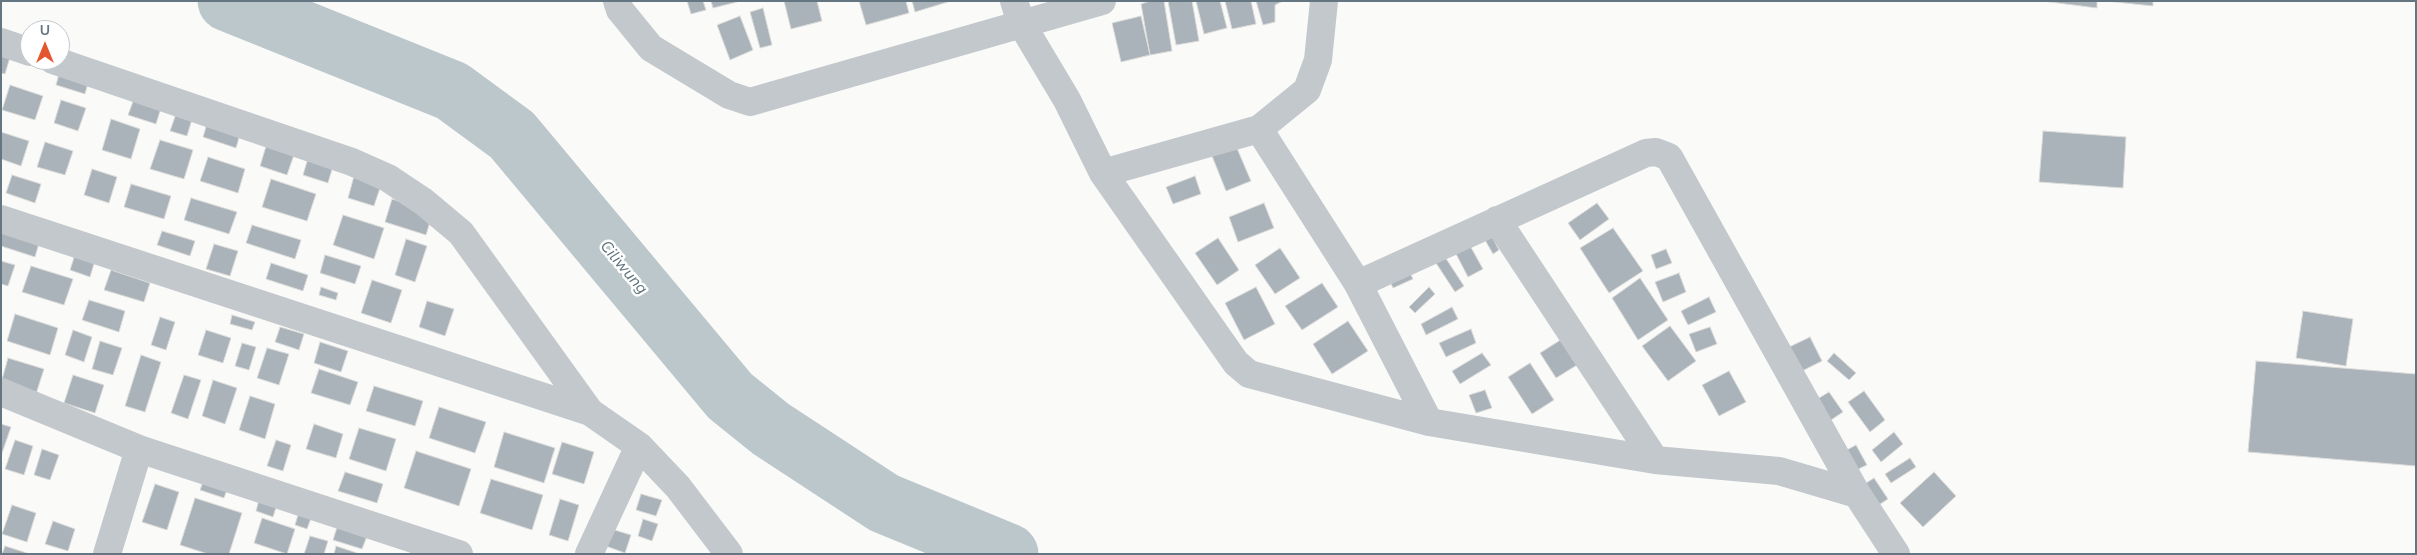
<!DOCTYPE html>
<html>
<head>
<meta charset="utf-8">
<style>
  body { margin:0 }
  #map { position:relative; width:2417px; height:555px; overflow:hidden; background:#fafaf8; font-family:"Nunito Sans",sans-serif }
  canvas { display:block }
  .frame { position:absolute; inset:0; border:2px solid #657683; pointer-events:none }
  .north { position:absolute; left:20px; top:20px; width:50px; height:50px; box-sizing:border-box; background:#fff; border:1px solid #c1c8cd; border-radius:50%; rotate:0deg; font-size:14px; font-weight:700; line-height:20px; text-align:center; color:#657683 }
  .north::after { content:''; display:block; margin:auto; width:18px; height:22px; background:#e4572e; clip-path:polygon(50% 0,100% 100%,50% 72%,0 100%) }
</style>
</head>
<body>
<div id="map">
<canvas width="2417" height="555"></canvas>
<div class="frame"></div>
<div class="north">U</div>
</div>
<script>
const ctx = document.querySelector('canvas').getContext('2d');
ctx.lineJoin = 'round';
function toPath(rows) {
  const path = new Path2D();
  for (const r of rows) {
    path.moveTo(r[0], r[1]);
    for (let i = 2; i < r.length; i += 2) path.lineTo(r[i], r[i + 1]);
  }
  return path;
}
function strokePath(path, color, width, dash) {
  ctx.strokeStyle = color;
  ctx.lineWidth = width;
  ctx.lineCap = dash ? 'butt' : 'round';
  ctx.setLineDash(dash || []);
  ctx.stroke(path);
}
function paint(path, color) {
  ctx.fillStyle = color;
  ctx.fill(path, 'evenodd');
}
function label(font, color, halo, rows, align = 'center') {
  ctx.font = font + ' "Nunito Sans",sans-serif';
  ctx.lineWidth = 5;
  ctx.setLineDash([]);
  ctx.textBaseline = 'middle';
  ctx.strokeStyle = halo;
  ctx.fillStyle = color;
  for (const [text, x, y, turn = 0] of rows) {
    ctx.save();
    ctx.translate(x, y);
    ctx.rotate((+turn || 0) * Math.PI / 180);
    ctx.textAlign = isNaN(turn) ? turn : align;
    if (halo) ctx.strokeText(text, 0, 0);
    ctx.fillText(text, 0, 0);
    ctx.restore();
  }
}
strokePath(toPath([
  [228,1,452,91,512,135,730,396,771,429,884,503,1008,554]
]), '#bbc7cb', 61);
const building = toPath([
  [687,1,703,1,706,10,691,14,687,1],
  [711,1,737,1,737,2,713,8,711,1],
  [784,1,817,1,822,21,791,29,784,1],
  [859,1,906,1,909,13,866,25,859,1],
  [912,1,951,1,915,12,912,1],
  [1150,1,1164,1,1172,51,1150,55,1141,4,1150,1],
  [1168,1,1192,1,1199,41,1176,45,1168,1],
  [1196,1,1220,1,1227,28,1204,34,1196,1],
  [1225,1,1251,1,1256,24,1232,29,1225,1],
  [1256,1,1283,1,1275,5,1275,22,1263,25,1256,1],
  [2042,1,2097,1,2097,8,2042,1],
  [2105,1,2153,1,2153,6,2105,1],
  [763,8,772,45,760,48,750,12,763,8],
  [740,16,753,50,730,60,717,25,740,16],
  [1141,16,1150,55,1121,62,1112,23,1141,16],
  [1,51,11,54,5,74,1,73,1,51],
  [59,74,88,83,85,94,56,85,59,74],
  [10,85,43,96,35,120,2,110,10,85],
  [135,96,162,105,156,124,128,115,135,96],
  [61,100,86,108,78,131,54,123,61,100],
  [177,111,193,116,187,136,170,131,177,111],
  [111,119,140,129,131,159,102,150,111,119],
  [208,120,241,131,236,148,203,137,208,120],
  [2043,131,2126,137,2123,188,2039,182,2043,131],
  [1,132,29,141,21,166,1,159,1,132],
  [160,140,193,150,184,179,150,169,160,140],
  [45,142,73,151,65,175,37,167,45,142],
  [267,143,295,152,287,175,260,166,267,143],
  [1236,146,1251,181,1226,191,1212,156,1236,146],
  [208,157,245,169,238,193,200,181,208,157],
  [308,158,333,166,328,183,303,175,308,158],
  [92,169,117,177,109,203,84,195,92,169],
  [12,175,41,184,35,203,6,193,12,175],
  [354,176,381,185,374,206,348,198,354,176],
  [1195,176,1201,194,1173,204,1166,187,1195,176],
  [271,179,316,194,307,221,262,207,271,179],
  [131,184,171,196,164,219,124,207,131,184],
  [191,198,237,212,229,234,184,220,191,198],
  [392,199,433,212,426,235,385,222,392,199],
  [1264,203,1274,228,1238,242,1229,217,1264,203],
  [1597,203,1609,219,1580,240,1568,223,1597,203],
  [343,215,384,228,374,259,333,245,343,215],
  [252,225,301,240,295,259,246,243,252,225],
  [1,228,40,240,35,257,1,246,1,228],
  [1613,228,1643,271,1609,293,1580,248,1613,228],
  [1488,229,1499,250,1493,254,1481,233,1488,229],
  [162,231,195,241,190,256,157,245,162,231],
  [1218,238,1239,270,1217,285,1195,253,1218,238],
  [406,239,427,246,415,282,395,275,406,239],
  [1468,242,1483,269,1468,277,1454,250,1468,242],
  [214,244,238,251,230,276,206,269,214,244],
  [77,248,97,254,90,277,70,270,77,248],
  [1280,248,1300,278,1275,294,1255,265,1280,248],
  [1666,249,1672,263,1656,269,1651,255,1666,249],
  [325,255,361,266,355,284,320,273,325,255],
  [1445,257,1464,286,1455,292,1436,263,1445,257],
  [1,261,15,265,8,286,1,284,1,261],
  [271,263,308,275,303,291,266,279,271,263],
  [31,266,73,279,64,305,22,292,31,266],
  [1407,267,1413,279,1393,288,1388,277,1407,267],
  [111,270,150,283,144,302,104,290,111,270],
  [1679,273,1686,292,1663,302,1655,282,1679,273],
  [1640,278,1668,320,1638,340,1612,298,1640,278],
  [372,280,402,290,391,323,361,313,372,280],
  [1322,283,1338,307,1302,330,1285,306,1322,283],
  [321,287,338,293,336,300,319,295,321,287],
  [1256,287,1275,324,1244,340,1225,303,1256,287],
  [1429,287,1435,294,1415,313,1409,307,1429,287],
  [1709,297,1716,312,1688,325,1681,311,1709,297],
  [89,300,125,311,119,332,82,320,89,300],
  [427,301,454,309,445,336,419,327,427,301],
  [1452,307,1458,319,1426,335,1421,324,1452,307],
  [2303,311,2353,319,2346,366,2296,358,2303,311],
  [15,314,58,328,50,355,7,341,15,314],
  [232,315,255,322,252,330,230,324,232,315],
  [160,317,175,322,166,350,151,345,160,317],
  [1348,321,1368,351,1332,374,1313,344,1348,321],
  [1670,326,1696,361,1668,381,1642,346,1670,326],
  [280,327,304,334,299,350,275,342,280,327],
  [1710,327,1717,344,1696,352,1689,334,1710,327],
  [1471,329,1476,343,1446,357,1439,343,1471,329],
  [73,330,92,337,84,362,65,355,73,330],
  [206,330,231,338,223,363,198,355,206,330],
  [1810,337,1822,361,1798,373,1785,349,1810,337],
  [1562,339,1577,365,1556,378,1540,353,1562,339],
  [100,341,122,348,113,375,92,369,100,341],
  [320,342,348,351,341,372,314,363,320,342],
  [242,343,256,347,249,370,235,366,242,343],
  [267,348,289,354,279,385,257,378,267,348],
  [1482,353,1491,365,1460,384,1452,371,1482,353],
  [1834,353,1856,373,1849,380,1827,361,1834,353],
  [141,355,161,362,145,412,125,406,141,355],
  [8,358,44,369,36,394,1,383,8,358],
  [2256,361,2416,374,2416,466,2248,452,2256,361],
  [1530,363,1554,400,1532,414,1508,377,1530,363],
  [319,369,358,382,350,405,311,393,319,369],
  [1729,371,1746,402,1719,416,1702,385,1729,371],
  [73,375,104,385,95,413,64,403,73,375],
  [184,375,201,380,188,419,171,413,184,375],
  [213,380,237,388,225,424,202,416,213,380],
  [374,386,423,401,415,426,366,411,374,386],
  [1485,390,1492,408,1476,413,1469,395,1485,390],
  [1864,391,1885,420,1870,432,1848,402,1864,391],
  [1829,392,1843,412,1828,422,1814,401,1829,392],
  [250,396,275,404,265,439,239,430,250,396],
  [439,407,486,422,475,453,429,438,439,407],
  [1,424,11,427,1,456,1,424],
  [314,424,343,434,336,458,306,449,314,424],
  [359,428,396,439,386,471,349,459,359,428],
  [504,432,555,448,544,483,494,467,504,432],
  [1894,432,1903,444,1881,462,1872,450,1894,432],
  [15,440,33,446,24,475,5,469,15,440],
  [276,440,291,445,283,471,267,466,276,440],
  [562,442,594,452,584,484,552,474,562,442],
  [1856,445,1867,465,1854,471,1843,452,1856,445],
  [42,449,59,455,50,480,34,475,42,449],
  [416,451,471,469,459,506,404,488,416,451],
  [1910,458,1916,467,1891,483,1885,474,1910,458],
  [345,472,383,484,377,503,338,491,345,472],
  [1934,472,1956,496,1923,527,1900,503,1934,472],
  [1874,478,1888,499,1874,508,1860,487,1874,478],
  [204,479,228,487,224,498,200,490,204,479],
  [491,479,543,495,532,530,480,513,491,479],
  [155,484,179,492,167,530,142,522,155,484],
  [641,494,662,500,656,516,636,510,641,494],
  [260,496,278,501,273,517,256,511,260,496],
  [195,498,242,513,229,554,208,554,180,545,195,498],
  [560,499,579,505,568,541,549,535,560,499],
  [12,505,36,513,27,542,2,534,12,505],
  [300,508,313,513,307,529,295,525,300,508],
  [262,518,295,529,287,554,254,543,262,518],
  [643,519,658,524,652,541,638,536,643,519],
  [53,521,75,529,68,551,45,544,53,521],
  [339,521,369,531,362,549,333,540,339,521],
  [608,528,631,535,625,553,603,545,608,528],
  [310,536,328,541,324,554,304,554,310,536],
  [5,546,27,553,27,554,2,554,5,546],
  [336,546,357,553,356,554,334,554,336,546]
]);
paint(building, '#aab3b9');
strokePath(building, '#dcdcda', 1);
strokePath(toPath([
  [617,1,620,10,651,48,729,95,750,102,1102,1],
  [1014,1,1021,23,1067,100,1103,173,1236,363,1249,374,1429,422,1655,460,1779,471,1857,494],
  [1324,1,1318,60,1307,90,1259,129,1358,284,1429,422],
  [1,42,30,52],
  [53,60,352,162,388,178,424,202,461,233,590,412,639,446,678,487,729,554],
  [1103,173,1259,129],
  [1,219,590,412],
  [1497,220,1655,460],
  [1358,284,1646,153,1656,152,1669,157,1857,494,1896,554],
  [1,392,139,449,459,554],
  [107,554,139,449],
  [589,554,639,446]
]), '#c3c8cc', 28);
label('italic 16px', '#60757c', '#fff', [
  ["Ciliwung",623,268,50]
]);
</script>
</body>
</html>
